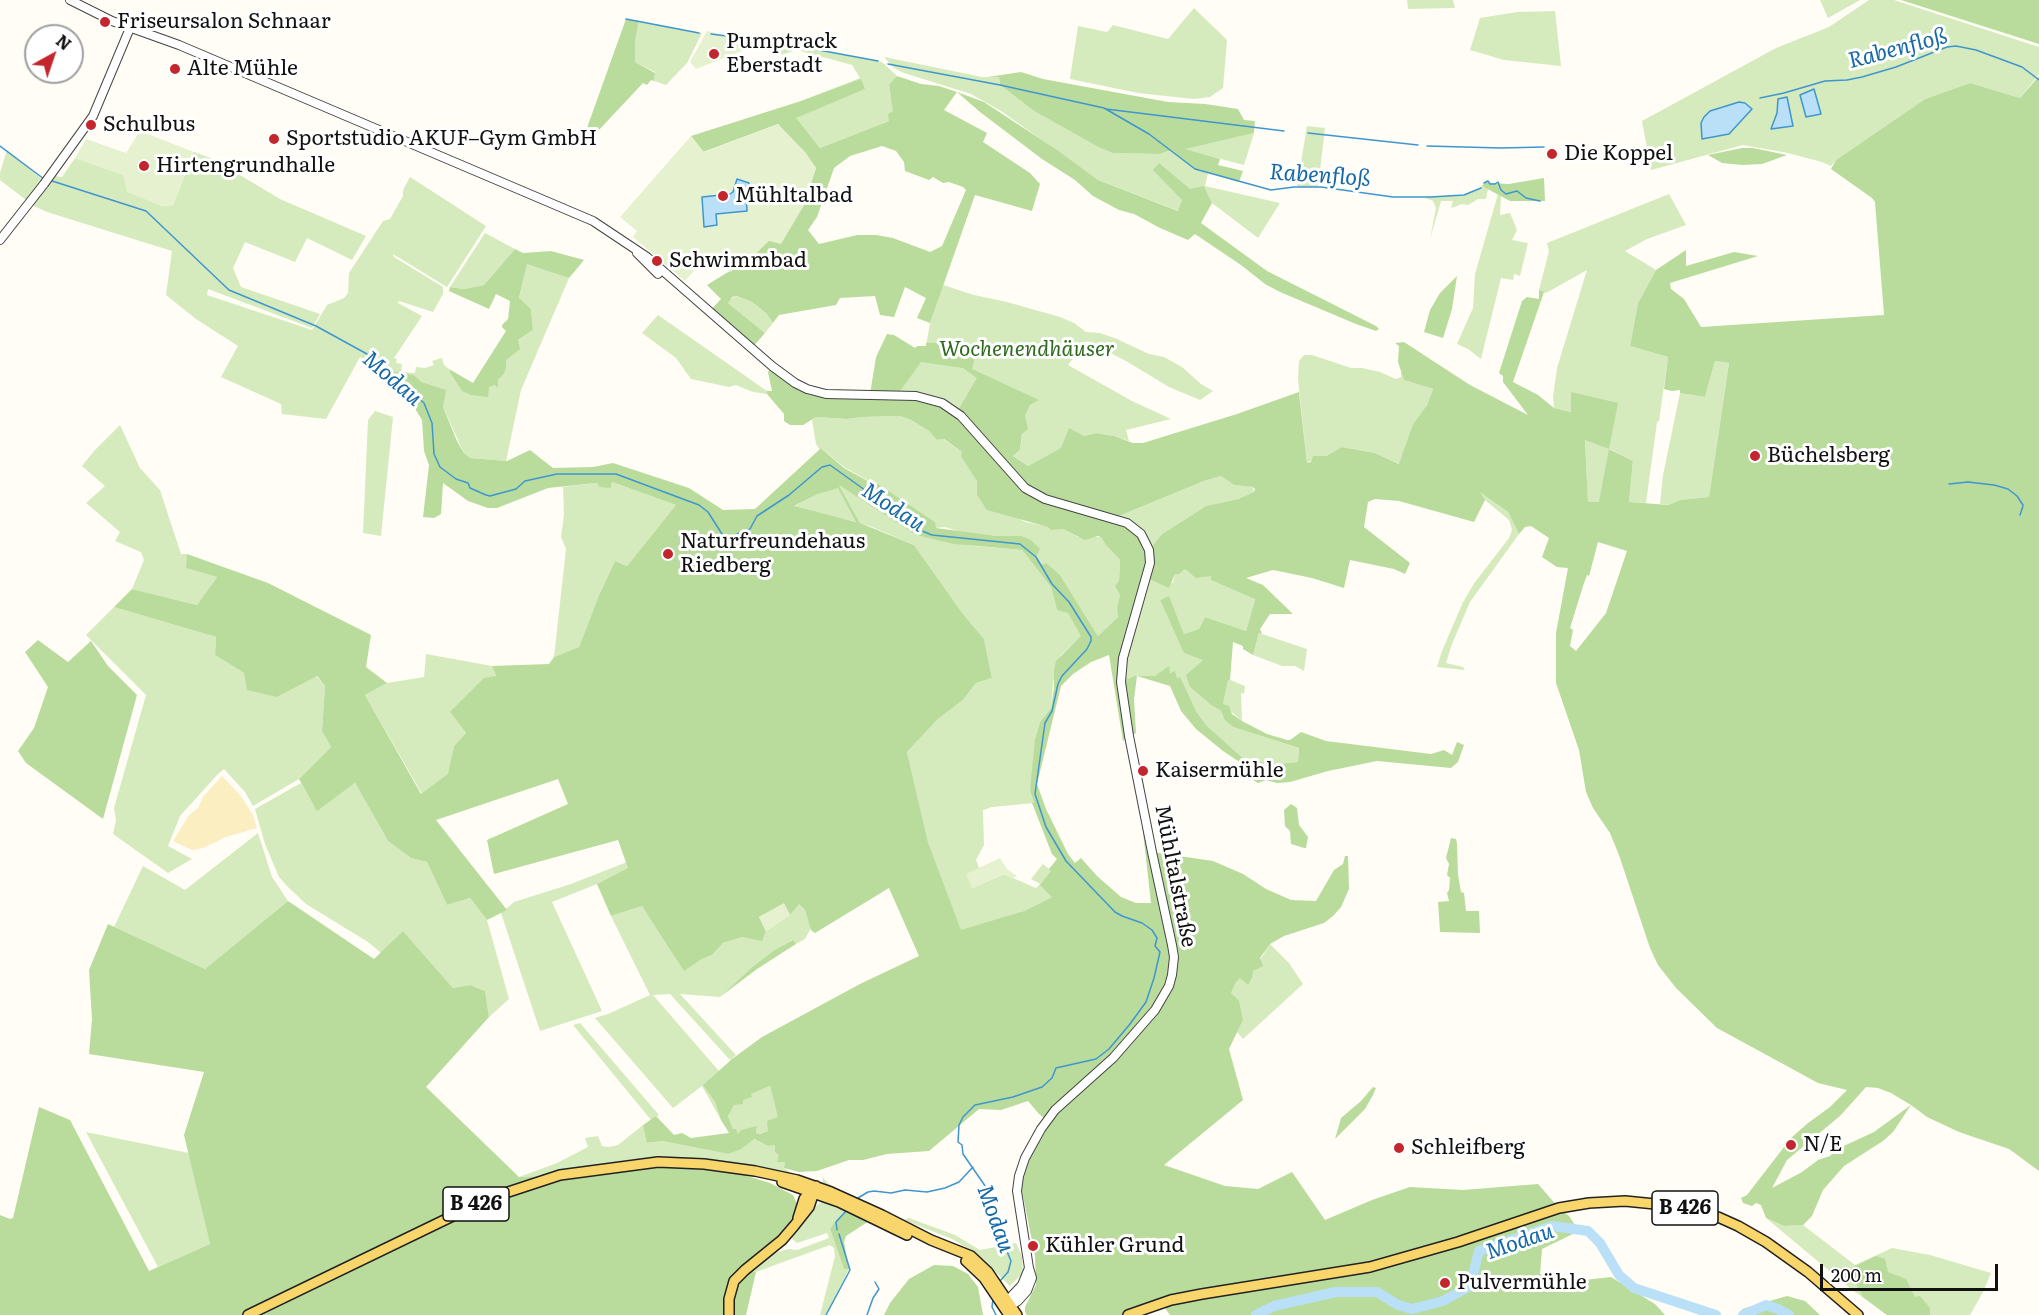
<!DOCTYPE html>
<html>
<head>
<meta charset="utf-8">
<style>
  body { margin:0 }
  #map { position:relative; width:2039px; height:1315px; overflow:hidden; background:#fffdf5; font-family:Literata,serif }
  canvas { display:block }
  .north { position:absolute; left:24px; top:24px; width:60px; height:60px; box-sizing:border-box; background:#fff; border:2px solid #a0a0a0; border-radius:50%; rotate:40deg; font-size:16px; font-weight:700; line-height:24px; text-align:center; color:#111 }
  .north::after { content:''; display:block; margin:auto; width:21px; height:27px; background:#c4262e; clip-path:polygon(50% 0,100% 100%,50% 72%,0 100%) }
  .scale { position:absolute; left:1820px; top:1264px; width:178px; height:27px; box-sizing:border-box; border:3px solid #111; border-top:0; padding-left:8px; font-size:18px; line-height:21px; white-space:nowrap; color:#111; -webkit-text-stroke:4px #fff; paint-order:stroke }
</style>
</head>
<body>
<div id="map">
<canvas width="2039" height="1315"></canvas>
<div class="north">N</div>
<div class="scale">200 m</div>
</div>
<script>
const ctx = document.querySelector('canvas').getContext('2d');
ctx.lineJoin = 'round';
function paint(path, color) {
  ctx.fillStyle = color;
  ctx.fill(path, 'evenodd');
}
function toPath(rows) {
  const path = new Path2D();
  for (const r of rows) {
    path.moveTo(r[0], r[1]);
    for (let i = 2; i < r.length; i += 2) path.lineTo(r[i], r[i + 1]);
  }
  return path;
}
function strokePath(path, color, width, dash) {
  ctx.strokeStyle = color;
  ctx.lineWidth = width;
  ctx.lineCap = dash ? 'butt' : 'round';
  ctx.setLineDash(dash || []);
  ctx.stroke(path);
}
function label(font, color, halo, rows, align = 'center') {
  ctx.font = font + ' Literata,serif';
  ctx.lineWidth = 6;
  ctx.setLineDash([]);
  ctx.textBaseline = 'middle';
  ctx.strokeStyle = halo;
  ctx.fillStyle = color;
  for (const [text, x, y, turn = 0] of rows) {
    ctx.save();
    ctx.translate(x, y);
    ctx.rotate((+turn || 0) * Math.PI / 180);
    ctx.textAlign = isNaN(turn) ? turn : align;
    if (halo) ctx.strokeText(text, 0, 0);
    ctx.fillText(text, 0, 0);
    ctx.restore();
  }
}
paint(toPath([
  [1407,0,1453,0,1455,8,1408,9],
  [1820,0,1860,0,1828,18],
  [1869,0,1894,0,2039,47,2039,74,2020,98,1970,83,1925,99,1836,160,1831,166,1822,162,1788,153,1743,145,1651,170,1642,121,1776,48,1829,27],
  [1194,8,1227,40,1223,88,1210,97,1194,99,1138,93,1070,79,1078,26,1107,32,1113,25,1168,39],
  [1555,11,1561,66,1504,60,1470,50,1480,18,1517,12],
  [639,21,702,33,687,63,666,85,654,81,655,72,635,62,635,42],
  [781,43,882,62,897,76,889,86,894,111,889,121,820,148,795,118,801,101,860,78,852,65,797,50,781,55,778,45],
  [884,57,982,77,999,77,1000,85,1034,111,1100,148,1113,153,1160,154,1171,150,1195,169,1208,173,1205,186,1280,203,1258,238,1212,203,1204,186,1182,200,1179,211,1098,180,1001,111,971,94,904,73,894,68],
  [1307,126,1325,128,1318,187,1297,187],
  [1254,133,1244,165,1183,149],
  [7,150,44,181,49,175,62,177,75,158,124,175,145,198,162,206,173,205,194,152,213,159,280,199,366,236,352,260,307,238,295,262,245,242,233,268,241,287,320,314,312,328,208,289,207,295,312,330,327,305,344,298,348,293,349,273,383,221,390,219,403,196,403,190,410,177,486,226,447,287,393,254,394,257,443,287,443,294,433,312,399,301,398,303,422,316,394,358,397,359,396,363,402,364,401,372,415,373,416,367,425,368,434,365,432,361,442,358,444,365,449,369,450,373,462,391,495,385,498,387,498,380,504,374,505,360,519,349,517,341,533,330,531,309,519,299,527,263,569,278,521,390,506,461,470,458,464,453,443,407,445,390,422,382,414,375,372,367,360,357,326,419,282,414,281,404,221,377,238,346,196,319,166,295,172,251,47,212,34,206,0,180,0,173],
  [1482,186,1488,189,1486,199,1478,199,1468,205,1462,204,1451,208,1453,201,1441,201,1430,239,1436,208,1433,201,1423,197,1464,195,1478,189],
  [1498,194,1501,196,1500,215,1510,213,1517,230,1512,240,1528,243,1520,276,1514,274,1513,280,1501,278,1481,359,1468,349,1457,344,1473,308,1475,274],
  [1669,194,1686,225,1647,239,1625,251,1656,270,1638,303,1630,346,1668,357,1659,421,1657,422,1646,503,1629,502,1633,461,1610,449,1600,502,1588,503,1585,439,1609,449,1571,392,1571,412,1554,408,1553,397,1557,368,1587,270,1555,288,1546,293,1540,292,1539,290,1549,251,1547,243],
  [485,233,515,249,484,285,464,289,450,287],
  [943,285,974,295,1007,302,1060,317,1074,323,1086,332,1100,333,1117,339,1149,354,1164,357,1182,367,1201,384,1213,391,1200,400,1169,387,1126,361,1087,341,1068,365,1132,401,1171,419,1126,430,1129,441,1114,436,1096,433,1084,436,1028,466,1013,456,1020,450,1025,416,1030,405,1038,400,957,412,898,395,926,346,930,323],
  [737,296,752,302,766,313,773,323,765,333,728,303,729,299],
  [658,315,767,391,767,394,753,392,736,385,729,387,691,379,676,358,642,333],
  [1304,355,1312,355,1351,368,1362,368,1380,372,1396,379,1401,377,1401,371,1404,380,1433,389,1427,405,1413,424,1400,464,1375,453,1342,447,1326,456,1318,457,1307,463,1298,379,1299,361],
  [1715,361,1729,363,1709,497,1680,500,1670,505,1660,504,1663,475,1680,393,1705,397],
  [375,411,393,417,381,536,363,533,368,420],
  [900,416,911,420,929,431,937,440,943,439,962,452,977,481,977,495,1025,522,1063,529,1078,537,1101,537,1105,544,1120,560,1119,581,1120,595,1117,608,1118,617,1098,636,1060,575,1042,566,1021,536,997,536,961,532,945,527,935,528,935,522,877,483,874,484,844,467,816,444,812,420,816,417,847,419,863,417],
  [120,425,140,468,160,490,181,554,187,554,187,568,217,577,197,605,132,589,144,560,141,552,115,541,120,532,86,503,105,486,82,466,94,451],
  [1221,476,1234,485,1253,487,1254,492,1238,499,1206,506,1162,534,1149,550,1114,518,1204,481],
  [612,482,676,505,627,566,615,561,599,595,579,647,554,657,566,549,561,537,564,515,563,487,597,483,611,488],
  [838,483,916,535,973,546,1022,550,1051,587,1057,610,1068,612,1082,636,1061,655,1053,682,1051,708,1040,722,1035,739,1034,803,992,807,983,810,984,845,976,860,980,870,973,888,1004,874,1036,888,1040,884,1031,879,1043,864,1049,869,1058,859,1052,897,1024,911,961,931,928,842,907,752,938,719,963,700,976,683,992,678,984,639,963,614,914,545,872,527,860,523],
  [838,487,857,522,793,507,818,494],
  [1479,491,1508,512,1519,534,1470,602,1452,644,1446,663,1463,667,1465,670,1437,667,1442,651,1463,602,1475,582,1509,538,1512,530,1509,520,1485,500],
  [1185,568,1212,575,1211,580,1255,598,1246,631,1205,617,1199,629,1184,634,1169,597,1160,600,1171,624,1203,660,1188,674,1190,687,1212,706,1220,710,1222,715,1233,727,1299,748,1298,762,1277,764,1245,760,1206,725,1196,711,1174,673,1165,671,1155,676,1134,676,1121,682,1120,671,1147,578,1173,583,1175,573],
  [114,607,216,637,215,655,244,673,277,697,316,676,325,686,322,731,331,747,299,779,253,806,245,792,224,769,217,775,180,816,168,846,192,859,168,873,113,834,116,820,114,808,146,695,86,635],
  [1259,633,1307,649,1304,671,1295,666,1282,666,1253,655],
  [426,654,492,666,496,676,450,712,466,733,454,746,449,774,422,794,365,695,387,683,424,677],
  [1228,679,1245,686,1244,694,1241,693,1242,721,1223,704],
  [301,783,317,810,355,783,388,841,411,858,427,862,447,905,470,898,487,920,509,999,489,1017,485,991,470,985,453,988,403,931,381,953,368,942,306,904,288,887,279,877,265,844,255,809],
  [258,833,272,877,288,901,205,969,114,927,143,866,185,890],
  [627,862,629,868,597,884,552,902,602,1011,540,1031,501,913,514,902,571,884],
  [798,903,805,910,811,928,805,939,796,944,792,940,751,968,720,997,680,994,736,1055,730,1060,670,994,653,995,719,1071,704,1085,715,1102,721,1120,702,1086,673,1108,595,1018,608,1014,650,995,611,916,642,906,685,970,702,959,712,955,723,943,742,937,762,940,766,931,790,915],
  [1270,944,1289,963,1303,984,1243,1039,1237,1032,1243,1020,1231,993,1235,984,1240,978,1253,971],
  [580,1023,659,1115,651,1120,573,1025],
  [770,1086,779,1118,768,1131,760,1134,756,1133,757,1127,738,1135,733,1129,728,1116,734,1104,751,1094],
  [643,1125,648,1143,661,1141,728,1154,740,1150,753,1139,768,1146,775,1145,785,1162,784,1168,790,1172,789,1175,745,1165,519,1177,557,1163,588,1147,585,1138,598,1136,602,1146,609,1147,618,1145],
  [86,1132,189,1153,210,1244,158,1267],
  [823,1178,829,1184,848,1195,851,1210,844,1212,835,1221,830,1229,844,1269,849,1269,826,1315,820,1315,835,1256,834,1248,830,1245,756,1272,745,1270,778,1252,788,1249,797,1250,829,1238,827,1233,797,1243,791,1238,815,1207,822,1201],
  [909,1218,955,1235,980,1250,1016,1243,1022,1256,1023,1273,1010,1286,976,1253,952,1239,904,1220],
  [1766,1218,1784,1226,1803,1225,1855,1265,1892,1248,1930,1255,1991,1273,1983,1292,1970,1315,1887,1315,1851,1289]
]), '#d5ebbd');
paint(toPath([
  [1901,0,2039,0,2039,44],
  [626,19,639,21,635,42,635,62,655,73,654,81,651,80,647,85,643,83,583,147,588,125],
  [1021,72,1043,79,1168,102,1205,104,1238,109,1244,120,1255,121,1254,133,1185,149,1220,159,1218,165,1243,171,1239,182,1195,169,1171,150,1160,154,1113,153,1100,148,1034,111,1000,85,999,77,988,77],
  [897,76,921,84,939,86,957,92,984,102,1057,150,1098,180,1178,211,1182,200,1153,170,1159,163,1190,189,1204,186,1212,203,1201,223,1267,271,1376,326,1379,329,1376,331,1356,324,1280,292,1265,284,1241,265,1195,234,1188,240,1160,228,1134,214,1119,210,1093,196,1075,180,1042,159,980,112,957,92,944,110,987,133,983,142,1030,173,1040,184,1032,211,975,195,930,323,917,318,926,298,905,287,894,317,880,315,875,296,840,298,836,305,779,315,773,323,766,313,752,302,737,296,732,297,728,303,765,333,752,348,709,312,721,299,707,285,751,258,803,207,816,168,778,124,703,152,691,136,801,101,861,79,865,89,796,118,820,148,889,121,888,114,893,111,889,85],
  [882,146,896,151,904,162,905,171,929,180,933,177,943,183,949,182,963,187,966,190,942,246,930,252,893,238,876,235,857,235,819,244,808,230,817,217,834,168,850,156],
  [2039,76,2039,1171,2009,1149,1959,1132,1927,1117,1911,1105,1893,1132,1883,1141,1844,1166,1823,1190,1812,1216,1803,1225,1784,1226,1766,1218,1761,1205,1756,1203,1752,1206,1743,1203,1741,1198,1747,1195,1791,1138,1808,1123,1830,1107,1847,1090,1818,1083,1717,1028,1676,988,1658,965,1650,948,1619,855,1610,833,1593,808,1586,792,1579,750,1556,683,1556,633,1568,568,1557,567,1542,557,1549,538,1531,526,1525,527,1519,534,1508,512,1480,492,1485,500,1474,522,1399,501,1375,499,1368,502,1364,527,1410,563,1405,574,1394,569,1350,560,1344,588,1312,578,1273,570,1246,578,1263,585,1293,614,1270,614,1260,629,1262,634,1259,633,1253,655,1243,649,1243,646,1233,642,1230,680,1228,680,1223,704,1229,706,1232,714,1242,721,1267,734,1287,740,1290,740,1301,732,1326,741,1431,754,1444,750,1452,755,1457,742,1464,745,1458,762,1451,768,1377,761,1328,771,1290,782,1277,783,1266,780,1258,783,1239,772,1241,763,1223,751,1196,729,1181,711,1170,686,1137,676,1134,699,1136,733,1123,741,1109,655,1091,662,1073,674,1061,686,1037,784,1046,809,1068,854,1075,863,1081,858,1097,876,1121,897,1136,903,1151,903,1142,823,1146,818,1152,852,1213,861,1243,874,1266,889,1291,900,1316,901,1334,870,1343,864,1345,856,1348,856,1349,889,1341,907,1333,916,1324,923,1284,936,1270,944,1260,958,1263,966,1253,971,1252,978,1248,985,1240,978,1235,984,1231,993,1239,1001,1243,1020,1229,1049,1243,1100,1164,1165,1225,1186,1258,1189,1292,1172,1325,1220,1372,1200,1410,1187,1463,1190,1538,1184,1559,1208,1569,1216,1579,1231,1542,1249,1540,1274,1575,1281,1611,1277,1655,1304,1665,1315,1170,1315,1165,1308,1142,1315,1027,1315,1025,1312,1025,1307,1036,1285,1035,1256,1021,1186,1028,1162,1050,1123,1039,1114,1028,1101,1001,1110,979,1109,929,1151,887,1154,863,1160,849,1160,817,1171,799,1172,784,1168,785,1162,777,1162,779,1155,775,1152,775,1145,768,1146,754,1139,740,1150,728,1154,662,1141,647,1143,643,1125,656,1116,674,1135,682,1133,691,1138,729,1133,721,1120,715,1102,703,1085,732,1059,762,1037,860,984,919,956,889,888,815,933,811,930,805,910,799,904,790,915,784,904,759,917,766,931,762,941,742,937,723,943,712,955,702,959,684,971,642,906,611,916,597,884,628,868,618,840,494,874,487,840,568,804,558,779,436,820,507,910,487,920,470,898,447,905,427,862,411,858,388,841,355,783,317,811,299,779,331,747,322,731,325,686,317,676,277,697,247,690,244,673,215,655,216,637,114,607,132,589,197,605,217,577,186,568,187,554,268,583,371,635,366,667,387,683,365,695,421,794,448,774,454,746,466,733,450,712,484,678,496,676,492,666,549,664,554,657,579,647,599,595,615,561,627,566,676,505,612,482,611,488,600,487,597,483,548,488,497,508,488,508,468,501,443,483,441,514,434,518,423,517,429,465,424,451,422,420,411,402,371,368,372,367,414,375,422,382,446,390,443,407,457,441,464,453,470,458,507,461,530,450,553,468,593,467,613,463,689,488,723,510,755,509,820,449,816,444,844,468,873,484,877,483,935,522,936,528,997,536,1021,536,1031,540,1040,549,1036,557,1042,565,1046,563,1060,575,1098,636,1118,617,1117,608,1120,595,1115,586,1119,581,1120,560,1105,544,1101,537,1098,536,1085,540,1063,529,1051,530,1048,527,987,510,977,495,977,481,961,456,962,452,944,439,937,440,929,431,911,420,900,416,863,417,847,419,816,417,803,425,790,425,784,421,784,414,767,394,767,391,772,391,768,372,772,366,807,389,870,394,876,357,887,334,894,335,915,348,917,346,926,346,926,343,944,343,943,351,951,355,974,347,976,353,972,369,1039,400,1030,405,1025,416,1028,429,1022,434,1020,450,1013,456,1028,466,1061,448,1069,428,1084,436,1096,433,1114,436,1133,443,1143,443,1237,414,1299,392,1307,463,1311,462,1313,456,1326,456,1342,447,1375,453,1399,464,1413,424,1427,405,1433,389,1404,380,1398,362,1399,346,1395,343,1404,342,1470,385,1528,415,1503,382,1503,376,1499,373,1522,301,1527,297,1539,299,1539,290,1544,292,1513,382,1538,395,1554,408,1571,412,1571,392,1618,403,1609,449,1633,461,1629,502,1669,505,1680,500,1709,497,1729,363,1715,361,1705,397,1680,393,1680,390,1672,391,1664,389,1668,357,1630,346,1638,303,1656,270,1686,250,1686,266,1734,252,1758,256,1670,283,1671,289,1684,299,1701,327,1884,315,1875,202,1872,198,1831,169,1836,160,1925,99,1970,83,2020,98],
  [921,362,963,368,977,378,957,412,916,396,898,394],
  [1585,440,1609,449,1599,502,1588,502],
  [1221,476,1234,485,1253,487,1255,489,1254,492,1238,499,1206,506,1162,534,1150,549,1127,523,1114,518,1204,481],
  [839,485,916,535,954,544,1022,550,1051,587,1057,610,1068,613,1081,636,1056,661,1054,670,1054,688,1051,708,1040,722,1035,739,1030,790,1034,802,1032,803,1052,854,1057,859,1049,869,1051,871,1040,885,1052,897,1024,911,961,930,928,842,907,752,938,719,963,700,976,683,992,678,984,639,963,614,914,545,860,523],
  [838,488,856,522,794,506,818,494],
  [1598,542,1627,551,1606,613,1576,651,1570,646,1573,630,1570,628,1583,586,1587,575,1589,576],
  [1185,569,1196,578,1211,576,1211,580,1255,599,1246,631,1205,617,1199,629,1184,634,1169,596,1160,600,1184,653,1203,660,1186,675,1190,687,1212,706,1220,710,1225,720,1233,727,1299,748,1298,762,1277,764,1245,760,1206,725,1196,711,1180,677,1177,678,1175,671,1170,673,1169,666,1155,676,1134,676,1121,682,1131,630,1147,578,1169,588,1175,574,1179,574],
  [770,1086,778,1117,767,1121,768,1131,760,1134,756,1133,757,1126,741,1130,738,1134,736,1129,733,1129,728,1116,734,1105,743,1104,743,1100,752,1097,751,1094],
  [1866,1087,1878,1088,1891,1093,1911,1105,1874,1132,1835,1150,1830,1156,1818,1160,1802,1172,1772,1188,1787,1160,1840,1116],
  [1742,148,1753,148,1787,155,1762,164,1742,165,1722,163,1708,155],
  [1544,178,1545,201,1510,201,1482,186,1486,181,1488,183,1509,184],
  [515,249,523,253,551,251,584,260,569,278,527,264,519,298,531,309,533,330,518,340,520,349,506,360,506,367,504,374,498,380,498,388,495,385,489,387,488,397,471,395,462,391,450,373,449,369,473,383,506,331,502,327,502,325,508,319,510,301,496,294,489,309,449,291,450,287,464,289,484,285],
  [1457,276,1452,309,1443,338,1424,332,1430,310,1440,293],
  [38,640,68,662,91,641,108,666,137,695,103,819,26,763,18,751,34,728,48,687,25,652],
  [1291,804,1297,808,1299,825,1308,837,1306,848,1304,848,1291,844,1290,831,1285,826,1284,810],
  [1451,838,1456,839,1457,844,1458,875,1461,892,1464,893,1466,911,1479,911,1480,933,1440,932,1438,902,1449,901,1447,893,1449,890,1450,878,1447,875,1449,864,1446,858],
  [288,901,374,959,403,931,453,988,470,985,485,991,489,1017,426,1087,519,1177,560,1175,648,1163,745,1170,744,1175,770,1183,793,1195,797,1204,796,1210,788,1227,782,1234,751,1261,747,1261,743,1265,745,1270,756,1272,746,1315,0,1315,0,1215,10,1219,13,1218,39,1107,70,1120,149,1271,210,1244,184,1135,204,1072,89,1054,92,1019,89,970,108,924,205,969],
  [793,940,796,944,757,969,720,997,751,968,775,950],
  [1373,1087,1376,1088,1373,1095,1365,1109,1335,1139,1341,1118,1361,1101],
  [851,1210,869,1221,846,1236,844,1242,849,1269,844,1269,830,1229,835,1221,844,1212],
  [1876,1256,1885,1259,1888,1272,1906,1279,1915,1297,1920,1296,1930,1308,1930,1315,1887,1315,1863,1297,1854,1280,1855,1266],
  [934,1265,953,1266,968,1274,978,1287,983,1315,884,1315,890,1303,909,1279],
  [1787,1296,1805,1301,1820,1315,1746,1315,1742,1309]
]), '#b9dc9c');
paint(toPath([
  [222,776,240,795,253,815,257,828,226,837,203,848,192,850,173,841,189,815,198,808,203,797]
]), '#fbeec1');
paint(toPath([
  [707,31,754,42,755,46,696,69,690,62],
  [778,124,806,153,816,168,803,207,781,244,769,241,751,258,730,272,708,255,685,281,633,237,637,231,620,217,691,136,704,152],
  [140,131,194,152,173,205,162,206,127,192,123,175,75,158,86,139,126,153],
  [1000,858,1007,869,1017,876,1013,878,1003,874,972,889,966,874],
  [784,903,790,915,766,931,759,917]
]), '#e6f2cf');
const water = toPath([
  [1814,89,1821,114,1806,117,1800,95,1814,89],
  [1787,97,1793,126,1771,129,1777,113,1778,99,1787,97],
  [1739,102,1745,103,1752,109,1729,134,1702,139,1701,123,1704,117,1710,111,1739,102],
  [737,179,749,183,746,193,747,211,716,214,717,225,704,227,702,197,730,194,733,192,737,179]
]);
paint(water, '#b9e0f7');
strokePath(water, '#3f96cf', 1.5);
strokePath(toPath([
  [626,19,699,33],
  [711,34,781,43,878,61],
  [888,64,1000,85,1104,108,1149,134,1195,169,1271,190,1294,187,1321,187,1393,197,1431,197,1464,195,1481,188],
  [1760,98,1784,93,1825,81,1847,80,1862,77,1896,67,1947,47,1956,46,1976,50,2022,67,2039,80],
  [1106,109,1284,131],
  [1308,133,1418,145],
  [0,146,44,179],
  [1427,146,1501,148,1544,147],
  [49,180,146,211,229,290,316,326,367,354,424,403,432,423,434,454,440,467,456,479,468,483,470,488,486,495,490,496,516,489,525,481,557,474,616,474,699,505,708,512,722,534,730,537,750,529,757,516,789,495,822,467,830,465,922,531,932,535,1020,544,1036,557,1052,584,1069,602,1091,637,1091,641,1087,649,1062,676,1058,684,1052,711,1045,723,1035,794,1046,827,1066,861,1115,912,1122,916,1142,923,1152,930,1157,938,1155,946,1160,952,1154,978,1146,1002,1130,1024,1109,1049,1096,1059,1056,1068,1052,1078,1042,1087,1013,1097,975,1105,963,1117,959,1125,958,1142,962,1145,963,1154,990,1193,996,1225,1011,1261,1008,1272,1000,1281],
  [1484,183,1488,181,1490,184,1495,184,1498,182,1501,190,1506,194,1517,191,1526,198,1540,201],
  [1949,484,1968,482,1994,485,2008,489,2017,496,2023,505],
  [2020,515,2023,506],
  [858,1198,868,1192,874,1191,891,1193,905,1190,927,1192,945,1188,959,1182,973,1167],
  [837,1230,836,1222,846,1211],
  [993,1299,992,1307,996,1315],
  [826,1315,850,1270,839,1234],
  [867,1315,873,1298,879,1289,875,1282]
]), '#3f96cf', 1.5);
strokePath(toPath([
  [1256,1315,1274,1306,1336,1292,1377,1292,1398,1305,1412,1309,1443,1301,1470,1286,1479,1251,1552,1226,1588,1231,1600,1243,1619,1275,1634,1288,1716,1315],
  [1743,1315,1766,1305,1778,1309,1789,1315]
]), '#b9e0f7', 10);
const minor = toPath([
  [70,0,112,21,179,45,593,221,647,257,772,366,795,383,807,389,826,394,916,396,942,403,961,416,1025,488,1045,499,1127,523,1141,534,1149,550,1150,563,1123,658,1121,682,1129,736,1152,852,1172,945,1174,957,1172,975,1169,986,1155,1010,1113,1058,1055,1110,1041,1129,1025,1158,1019,1176,1017,1191,1029,1268,1022,1285,1005,1303],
  [0,240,44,184,93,116,130,28],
  [637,253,658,274],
  [1006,1307,1010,1306,1018,1301,1027,1291,1032,1278,1029,1268]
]);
const major = toPath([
  [782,1182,839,1202,907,1235],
  [798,1218,804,1199,812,1188],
  [966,1261,984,1278,1009,1315],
  [248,1315,490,1198,560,1175,658,1162,704,1164,755,1171,797,1180,831,1192,882,1215,931,1240,971,1256,988,1272,1017,1315],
  [729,1315,729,1299,734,1281,745,1270,782,1240,794,1226,809,1207,816,1186],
  [1128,1315,1171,1300,1202,1294,1370,1267,1458,1242,1559,1208,1589,1203,1625,1201,1675,1206,1718,1217,1738,1226,1766,1242,1808,1272,1858,1315]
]);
strokePath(minor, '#444', 10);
strokePath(major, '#222', 12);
strokePath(minor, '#fff', 8);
strokePath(major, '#f9d66b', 9);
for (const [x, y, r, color] of [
  [105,22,6,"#c4262e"],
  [714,54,6,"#c4262e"],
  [175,69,6,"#c4262e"],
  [91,125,6,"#c4262e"],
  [274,139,6,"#c4262e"],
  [1552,154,6,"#c4262e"],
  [144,166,6,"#c4262e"],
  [723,196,6,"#c4262e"],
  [657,261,6,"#c4262e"],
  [1755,456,6,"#c4262e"],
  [668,554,6,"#c4262e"],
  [1143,771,6,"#c4262e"],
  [1791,1145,6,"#c4262e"],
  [1399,1148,6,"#c4262e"],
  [1033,1246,6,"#c4262e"],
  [1445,1283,6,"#c4262e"]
]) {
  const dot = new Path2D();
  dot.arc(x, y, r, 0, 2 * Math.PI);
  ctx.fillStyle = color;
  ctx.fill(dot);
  strokePath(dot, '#fff', 2);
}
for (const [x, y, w] of [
  [476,1204,66],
  [1685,1208,66]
]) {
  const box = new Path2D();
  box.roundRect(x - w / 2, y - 17, w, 34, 4.5);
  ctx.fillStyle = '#fff';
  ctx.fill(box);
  strokePath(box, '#111', 1.5);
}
label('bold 20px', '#111', null, [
  ["B 426",476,1204],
  ["B 426",1685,1208]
]);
label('21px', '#111', '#fff', [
  ["Friseursalon Schnaar",117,22],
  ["Pumptrack",726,42],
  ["Eberstadt",726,66],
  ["Alte Mühle",187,69],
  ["Schulbus",103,125],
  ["Sportstudio AKUF–Gym GmbH",286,139],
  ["Die Koppel",1564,154],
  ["Hirtengrundhalle",156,166],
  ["Mühltalbad",735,196],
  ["Schwimmbad",669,261],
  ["Büchelsberg",1767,456],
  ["Naturfreundehaus",680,542],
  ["Riedberg",680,566],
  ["Kaisermühle",1155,771],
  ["N/E",1803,1145],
  ["Schleifberg",1411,1148],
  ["Kühler Grund",1045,1246],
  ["Pulvermühle",1457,1283]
], 'left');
label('italic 21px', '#2f6b1f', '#fff', [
  ["Wochenendhäuser",1027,350]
]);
label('21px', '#111', '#fff', [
  ["Mühltalstraße",1175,876,79]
]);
label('italic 22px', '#1768a6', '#fff', [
  ["Rabenfloß",1898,49,-15],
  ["Rabenfloß",1320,176,4],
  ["Modau",392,379,41],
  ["Modau",893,508,33],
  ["Modau",995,1219,70],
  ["Modau",1520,1242,-19]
]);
</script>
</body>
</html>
